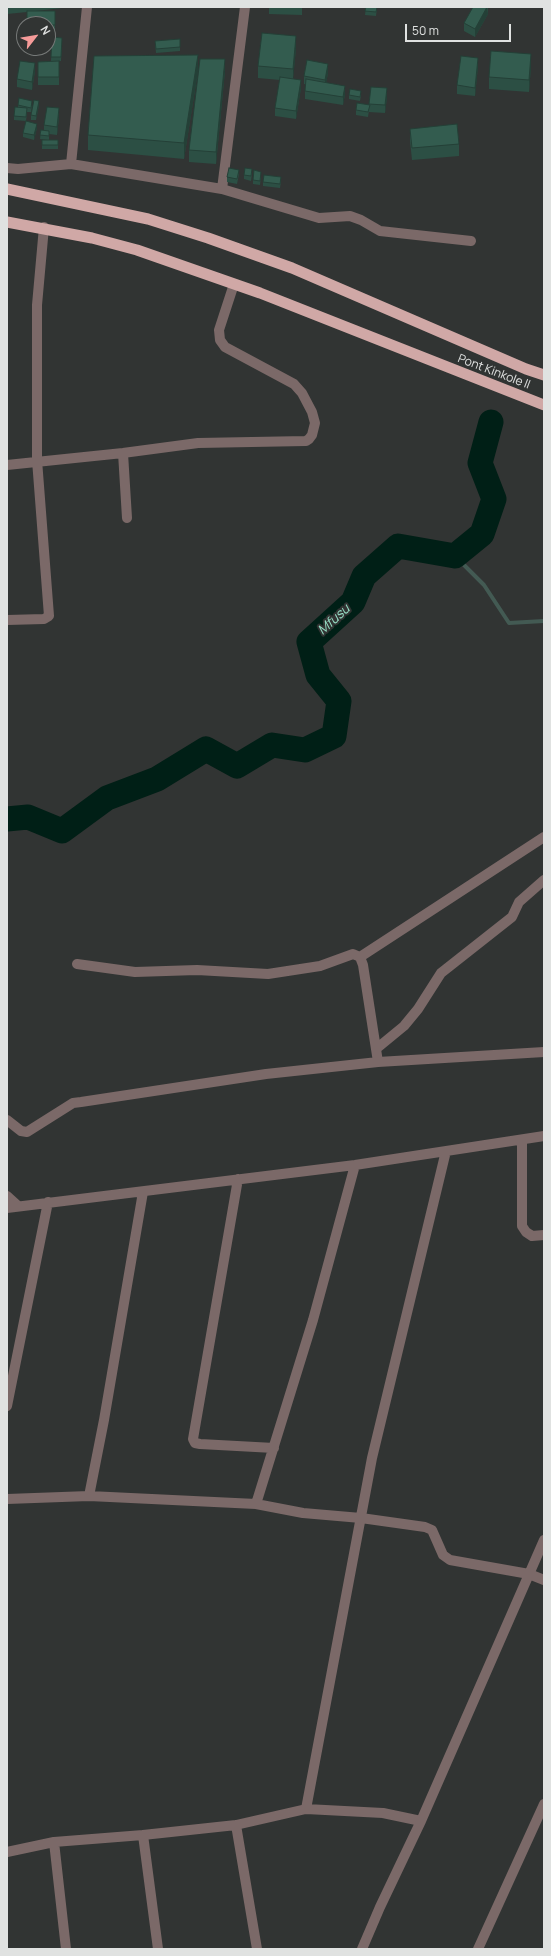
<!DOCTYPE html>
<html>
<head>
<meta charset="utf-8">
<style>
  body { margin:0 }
  #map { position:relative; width:551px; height:1956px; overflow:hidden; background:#313433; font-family:Manrope,sans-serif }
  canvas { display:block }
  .frame { position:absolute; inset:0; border:8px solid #e0e2e1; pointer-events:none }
  .north { position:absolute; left:16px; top:16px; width:40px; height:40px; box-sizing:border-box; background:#313433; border:1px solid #777a79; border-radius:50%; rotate:59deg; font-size:11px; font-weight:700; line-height:16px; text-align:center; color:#e0e2e1 }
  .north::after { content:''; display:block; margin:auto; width:14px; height:18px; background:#f59b99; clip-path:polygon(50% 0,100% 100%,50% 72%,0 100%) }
  .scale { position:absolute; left:405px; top:24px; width:106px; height:18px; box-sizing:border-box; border:2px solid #e0e2e1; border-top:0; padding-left:5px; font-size:12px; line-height:14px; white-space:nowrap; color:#e0e2e1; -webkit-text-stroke:3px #313433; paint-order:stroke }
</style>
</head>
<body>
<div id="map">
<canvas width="551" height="1956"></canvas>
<div class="frame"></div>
<div class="north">N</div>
<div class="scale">50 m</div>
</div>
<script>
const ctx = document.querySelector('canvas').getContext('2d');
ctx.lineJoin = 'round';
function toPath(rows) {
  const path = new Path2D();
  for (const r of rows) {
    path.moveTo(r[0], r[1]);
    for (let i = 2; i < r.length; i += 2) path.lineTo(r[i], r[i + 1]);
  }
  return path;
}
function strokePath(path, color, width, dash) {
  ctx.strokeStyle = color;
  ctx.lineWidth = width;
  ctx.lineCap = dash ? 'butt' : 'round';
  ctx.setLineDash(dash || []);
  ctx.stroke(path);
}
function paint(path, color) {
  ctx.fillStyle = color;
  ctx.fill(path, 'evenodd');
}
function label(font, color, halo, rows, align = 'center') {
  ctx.font = font + ' Manrope,sans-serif';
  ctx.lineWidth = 4;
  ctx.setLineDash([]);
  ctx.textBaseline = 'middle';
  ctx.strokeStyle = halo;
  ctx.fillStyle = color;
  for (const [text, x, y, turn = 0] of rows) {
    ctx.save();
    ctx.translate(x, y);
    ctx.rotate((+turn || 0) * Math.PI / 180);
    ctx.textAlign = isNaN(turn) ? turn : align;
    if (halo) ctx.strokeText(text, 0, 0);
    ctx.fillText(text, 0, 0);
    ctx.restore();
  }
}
strokePath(toPath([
  [455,556,484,585,509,623,544,621]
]), '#435a53', 4);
strokePath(toPath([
  [7,819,28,817,62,831,107,798,157,779,206,749,237,766,272,745,305,750,334,736,339,701,318,675,309,642,353,602,364,576,398,546,455,556,482,534,494,499,480,463,491,422]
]), '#001f16', 25);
strokePath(toPath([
  [71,164,222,189,319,218,350,216,361,220,380,231,471,241],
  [7,168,18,169,71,164,87,7],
  [222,189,245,7],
  [123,453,127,518],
  [7,465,123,453,198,443,306,441,309,439,312,435,315,423,312,412,302,393,294,384,225,347,220,340,219,330,234,284],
  [7,620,44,619,49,616,37,460,37,305,44,227],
  [360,957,544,837],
  [77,964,135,972,197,970,268,974,320,966,353,954,360,957,363,965,378,1062],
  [376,1049,404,1026,418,1009,441,973,512,917,519,902,544,880],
  [7,1120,21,1131,27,1132,73,1103,81,1102,266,1074,378,1062,544,1052],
  [522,1140,522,1226,526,1232,532,1236,544,1235],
  [238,1179,193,1439,195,1443,200,1444,274,1448],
  [7,1196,18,1206],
  [7,1208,355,1165,544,1136],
  [7,1406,48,1202],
  [89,1496,104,1420,143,1192],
  [7,1499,89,1496,256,1504,303,1513,361,1518,425,1527,432,1530,443,1555,450,1560,529,1574,544,1580],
  [256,1504,313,1320,355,1165],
  [306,1809,372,1458,446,1151],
  [236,1825,257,1949],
  [143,1835,158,1949],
  [54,1842,66,1949],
  [7,1852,54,1842,143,1835,236,1825,306,1809,383,1813,421,1821],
  [362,1949,380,1907,421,1821,544,1540],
  [478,1949,544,1804]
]), '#7b6968', 10);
strokePath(toPath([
  [7,189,148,219,208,238,292,268,526,369,544,375],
  [7,222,92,238,137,250,260,293,544,405]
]), '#d0a8a6', 11);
paint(toPath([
  [7,7,62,7,62,8,36,11,55,11,55,33,48,33,48,24,27,12,7,14],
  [269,7,302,7,302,15,269,14],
  [366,7,377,7,376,16,365,15],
  [488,7,488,14,475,37,464,31,464,23],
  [52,37,62,38,61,61,51,61],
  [155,41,180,47,180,51,156,53],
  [296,48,293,78,301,88,296,119,275,116,275,108,280,80,258,78,258,66],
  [59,61,59,85,38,85,38,62],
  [478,66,475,96,457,94,457,85],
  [531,66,529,92,489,89,489,77],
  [35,71,32,90,17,87,17,79],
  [198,71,184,159,88,150,88,135],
  [225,71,216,164,189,162,189,150],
  [328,73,326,83,345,94,343,105,305,99,305,91,306,84,304,84,304,76],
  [371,87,387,97,385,113,369,112,369,110,368,117,356,115,356,110,369,105],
  [349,95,361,95,360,101,349,99],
  [18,105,32,106,31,112,27,112,26,121,37,128,34,140,23,137,23,133,26,121,14,120,14,116,18,107],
  [39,105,36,120,31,120,31,115],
  [59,117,57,135,49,134,49,140,58,140,58,149,42,149,42,140,47,140,40,139,41,130,44,131,44,125],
  [410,129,459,144,459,156,412,160,410,141],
  [252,173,251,181,244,179,244,175],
  [239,174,237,184,227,182,227,177],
  [261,176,260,185,253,184,253,180],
  [281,181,280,188,263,186,263,182]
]), '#2c4f44');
paint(toPath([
  [487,7,488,14,475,37,475,29],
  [296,36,296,48,293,81,293,69],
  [531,54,531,66,529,92,529,80],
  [198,55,198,71,184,159,184,143],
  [478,58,478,66,475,96,475,88],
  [225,59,225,71,216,164,216,152],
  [35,63,35,71,32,90,32,82],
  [328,64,328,73,325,89,325,80],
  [301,80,301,88,296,119,296,111],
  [345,86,345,94,343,105,343,97],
  [387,88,387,97,385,113,385,105],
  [39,101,39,105,36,120,36,116],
  [59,108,59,117,57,135,57,127],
  [37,124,37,128,34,140,34,135]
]), '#244037');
const building = toPath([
  [366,7,377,7,376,12,365,11,366,7],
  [473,7,487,7,475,29,464,23,473,7],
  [27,11,55,11,55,25,48,25,48,24,27,24,27,11],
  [262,33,296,36,293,69,258,66,262,33],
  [52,37,62,38,61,57,51,57,52,37],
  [180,39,180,47,156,49,155,41,180,39],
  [491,51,531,54,529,80,489,77,491,51],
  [198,55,184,143,88,135,94,56,198,55],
  [461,56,478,58,475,88,457,85,461,56],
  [200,59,225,59,216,152,189,150,200,59],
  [307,60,328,64,325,80,304,76,307,60],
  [20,61,35,63,32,82,17,79,20,61],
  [59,61,59,77,38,77,38,62,59,61],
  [280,77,301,80,296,111,275,108,280,77],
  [306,79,345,86,343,97,305,91,306,79],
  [371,87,387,88,385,105,369,104,371,87],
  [350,89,361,91,360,97,349,95,350,89],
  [19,98,32,101,31,108,18,105,19,98],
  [34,100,39,101,36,116,31,115,34,100],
  [357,103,370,105,368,112,356,110,357,103],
  [15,107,27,108,26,117,14,116,15,107],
  [47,107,59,108,57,127,44,125,47,107],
  [26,121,37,124,34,135,23,133,26,121],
  [457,124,459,144,412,148,410,129,457,124],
  [41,130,49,131,49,136,40,135,41,130],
  [42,140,58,140,58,145,42,145,42,140],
  [229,168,239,170,237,179,227,177,229,168],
  [245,168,252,169,251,176,244,175,245,168],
  [254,170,261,172,260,181,253,180,254,170],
  [264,175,281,177,280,184,263,182,264,175]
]);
paint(building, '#335c4f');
strokePath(building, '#244037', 1);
label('12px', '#e0e2e1', '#313433', [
  ["Pont Kinkole II",494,372,21]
]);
label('italic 13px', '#97e0c7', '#313433', [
  ["Mfusu",334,620,-42]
]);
</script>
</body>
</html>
